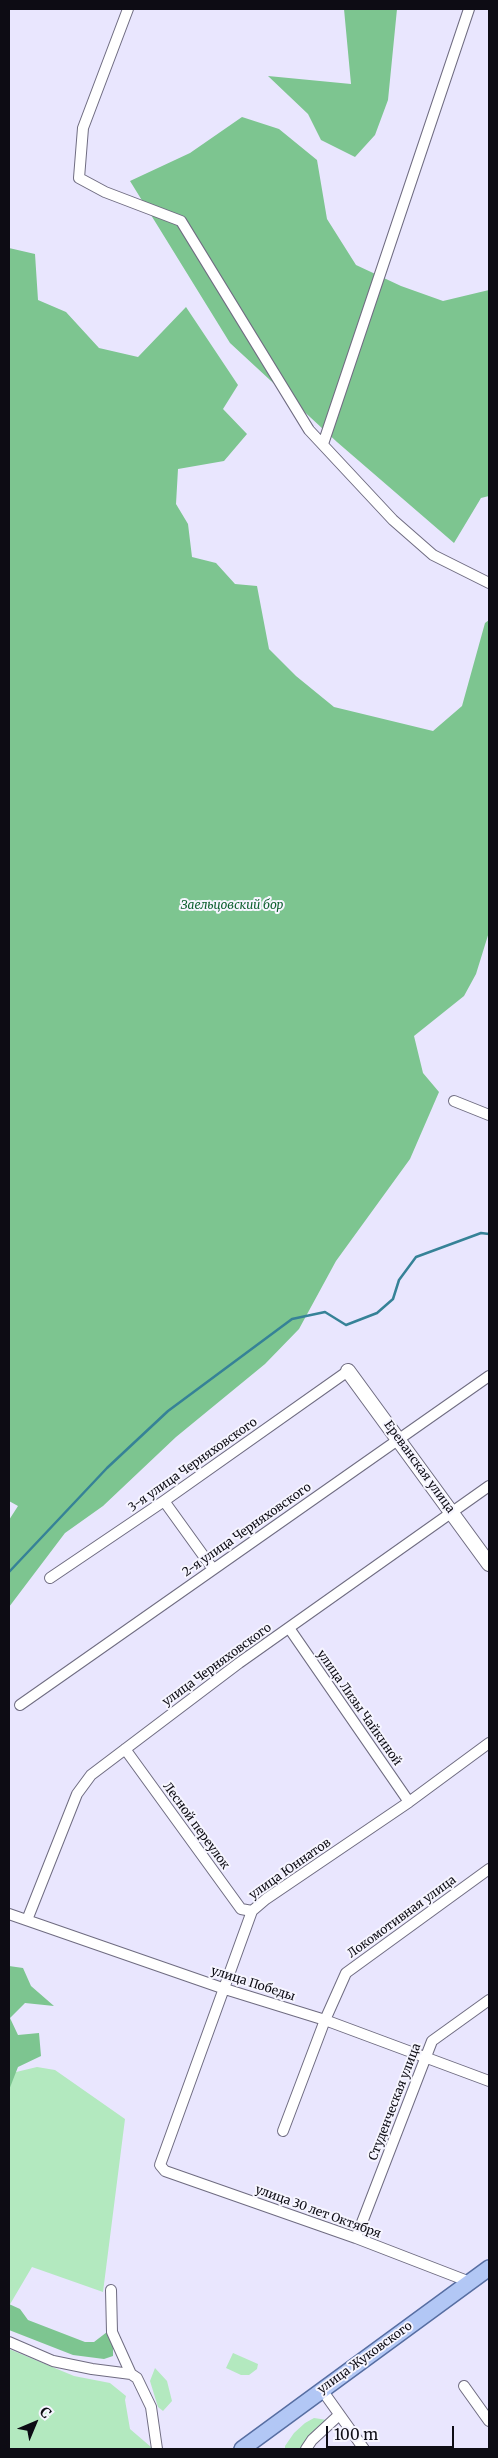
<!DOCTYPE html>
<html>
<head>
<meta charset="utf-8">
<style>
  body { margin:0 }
  #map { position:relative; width:498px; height:2458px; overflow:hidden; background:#e9e6fe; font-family:Merriweather,serif }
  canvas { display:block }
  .frame { position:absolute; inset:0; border:10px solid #0d0c14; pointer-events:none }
  .north { position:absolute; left:10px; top:2398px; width:50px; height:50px; -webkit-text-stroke:4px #f6f5ff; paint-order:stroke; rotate:45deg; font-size:14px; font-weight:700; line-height:20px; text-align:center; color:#0d0c14 }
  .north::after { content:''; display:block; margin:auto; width:18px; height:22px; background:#0d0c14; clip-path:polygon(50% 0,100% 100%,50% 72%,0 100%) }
  .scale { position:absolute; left:326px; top:2426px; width:128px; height:22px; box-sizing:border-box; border:2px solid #0d0c14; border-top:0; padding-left:6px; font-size:15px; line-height:18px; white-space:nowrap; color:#0d0c14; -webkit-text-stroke:4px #f6f5ff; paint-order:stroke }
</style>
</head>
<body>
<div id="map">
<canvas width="498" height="2458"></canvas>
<div class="frame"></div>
<div class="north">С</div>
<div class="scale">100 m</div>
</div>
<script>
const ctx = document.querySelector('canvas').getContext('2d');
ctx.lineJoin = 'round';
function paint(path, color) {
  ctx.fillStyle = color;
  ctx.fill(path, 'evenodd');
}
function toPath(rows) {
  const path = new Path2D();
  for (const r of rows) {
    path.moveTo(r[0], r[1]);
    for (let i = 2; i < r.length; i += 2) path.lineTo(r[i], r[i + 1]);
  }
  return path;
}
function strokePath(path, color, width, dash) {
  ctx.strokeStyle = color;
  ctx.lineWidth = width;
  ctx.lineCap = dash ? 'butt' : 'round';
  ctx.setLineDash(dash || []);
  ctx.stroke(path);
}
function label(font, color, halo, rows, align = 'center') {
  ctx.font = font + ' Merriweather,serif';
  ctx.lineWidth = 4;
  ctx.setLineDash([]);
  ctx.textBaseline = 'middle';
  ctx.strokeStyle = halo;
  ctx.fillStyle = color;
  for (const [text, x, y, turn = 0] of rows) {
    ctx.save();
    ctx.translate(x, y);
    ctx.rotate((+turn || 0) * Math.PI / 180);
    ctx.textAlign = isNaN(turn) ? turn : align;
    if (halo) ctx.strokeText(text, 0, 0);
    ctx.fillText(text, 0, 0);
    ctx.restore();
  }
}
paint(toPath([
  [37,2067,55,2070,125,2119,103,2292,32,2267,9,2306,9,2080,12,2073],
  [9,2349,74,2376,110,2383,126,2396,125,2400,130,2429,151,2447,150,2449,9,2449],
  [233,2353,258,2364,257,2369,249,2375,241,2375,226,2368],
  [155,2368,167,2381,172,2401,163,2411,158,2407,150,2381],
  [314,2418,327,2420,306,2440,301,2449,285,2449,285,2446,294,2433,305,2423]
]), '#b3e9bf');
paint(toPath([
  [344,9,397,9,388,100,375,135,355,157,321,140,308,114,268,76,351,84],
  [242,117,279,129,317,160,327,219,356,265,401,286,443,301,489,290,489,496,481,498,454,543,337,442,230,343,130,181,190,153],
  [9,248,35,254,38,300,66,312,99,348,138,357,186,307,238,385,223,409,247,434,224,461,178,469,176,504,188,524,192,557,216,563,235,584,257,586,269,649,296,676,334,707,433,731,462,706,485,623,489,620,489,932,476,974,464,996,414,1036,423,1073,439,1092,410,1159,336,1261,299,1329,265,1364,176,1437,103,1506,65,1533,9,1607,9,1520,18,1506,9,1501],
  [9,1966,23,1968,31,1986,54,2006,25,2003,10,2018,18,2035,39,2033,41,2056,18,2067,9,2090],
  [9,2304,20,2309,28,2320,85,2342,94,2342,107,2332,113,2339,113,2356,104,2359,73,2355,9,2330]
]), '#7dc590');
strokePath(toPath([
  [9,1572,107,1468,168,1411,292,1319,325,1312,346,1325,377,1313,393,1299,399,1280,416,1257,481,1233,489,1234]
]), '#368297', 2.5);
const street = toPath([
  [128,9,83,128,79,178,105,192,181,221,309,430,393,520,433,555,489,583],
  [323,444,469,9],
  [454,1101,489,1115],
  [164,1501,213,1569],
  [50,1578,164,1501,348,1371],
  [289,1628,409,1802],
  [20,1705,489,1376],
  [125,1749,241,1909,252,1911],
  [9,1914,225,1989,325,2020,489,2081],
  [27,1920,77,1794,91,1775,239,1663,489,1486],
  [283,2131,325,2020,346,1973,489,1869],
  [356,2238,432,2041,489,2000],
  [470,2282,356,2238,165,2171,160,2165,252,1911,266,1899,409,1802,489,1743],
  [111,2290,112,2332,131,2374],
  [9,2342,53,2361,92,2369,131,2374,137,2378,151,2407,157,2449],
  [464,2386,489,2421],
  [322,2390,364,2449],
  [306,2449,312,2440,339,2415]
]);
const secondary = toPath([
  [348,1371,489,1564]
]);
const primary = toPath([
  [242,2449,489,2268]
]);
strokePath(street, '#6f6c81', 12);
strokePath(secondary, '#6f6c81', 16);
strokePath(primary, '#576ea2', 18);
strokePath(street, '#fff', 10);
strokePath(secondary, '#fff', 14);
strokePath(primary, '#b2c7f5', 15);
label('italic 12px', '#0f6130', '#f6f5ff', [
  ["Заельцовский бор",232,906]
]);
label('12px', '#0d0c14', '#f6f5ff', [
  ["3-я улица Черняховского",193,1465,-35],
  ["Ереванская улица",419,1467,54],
  ["2-я улица Черняховского",247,1530,-35],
  ["улица Черняховского",217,1665,-36],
  ["улица Лизы Чайкиной",359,1708,55],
  ["Лесной переулок",196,1826,54],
  ["улица Юннатов",290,1869,-35],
  ["Локомотивная улица",402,1917,-36],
  ["улица Победы",253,1984,18],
  ["Студенческая улица",395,2102,-69],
  ["улица 30 лет Октября",318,2212,20],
  ["улица Жуковского",365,2358,-36]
]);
</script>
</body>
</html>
